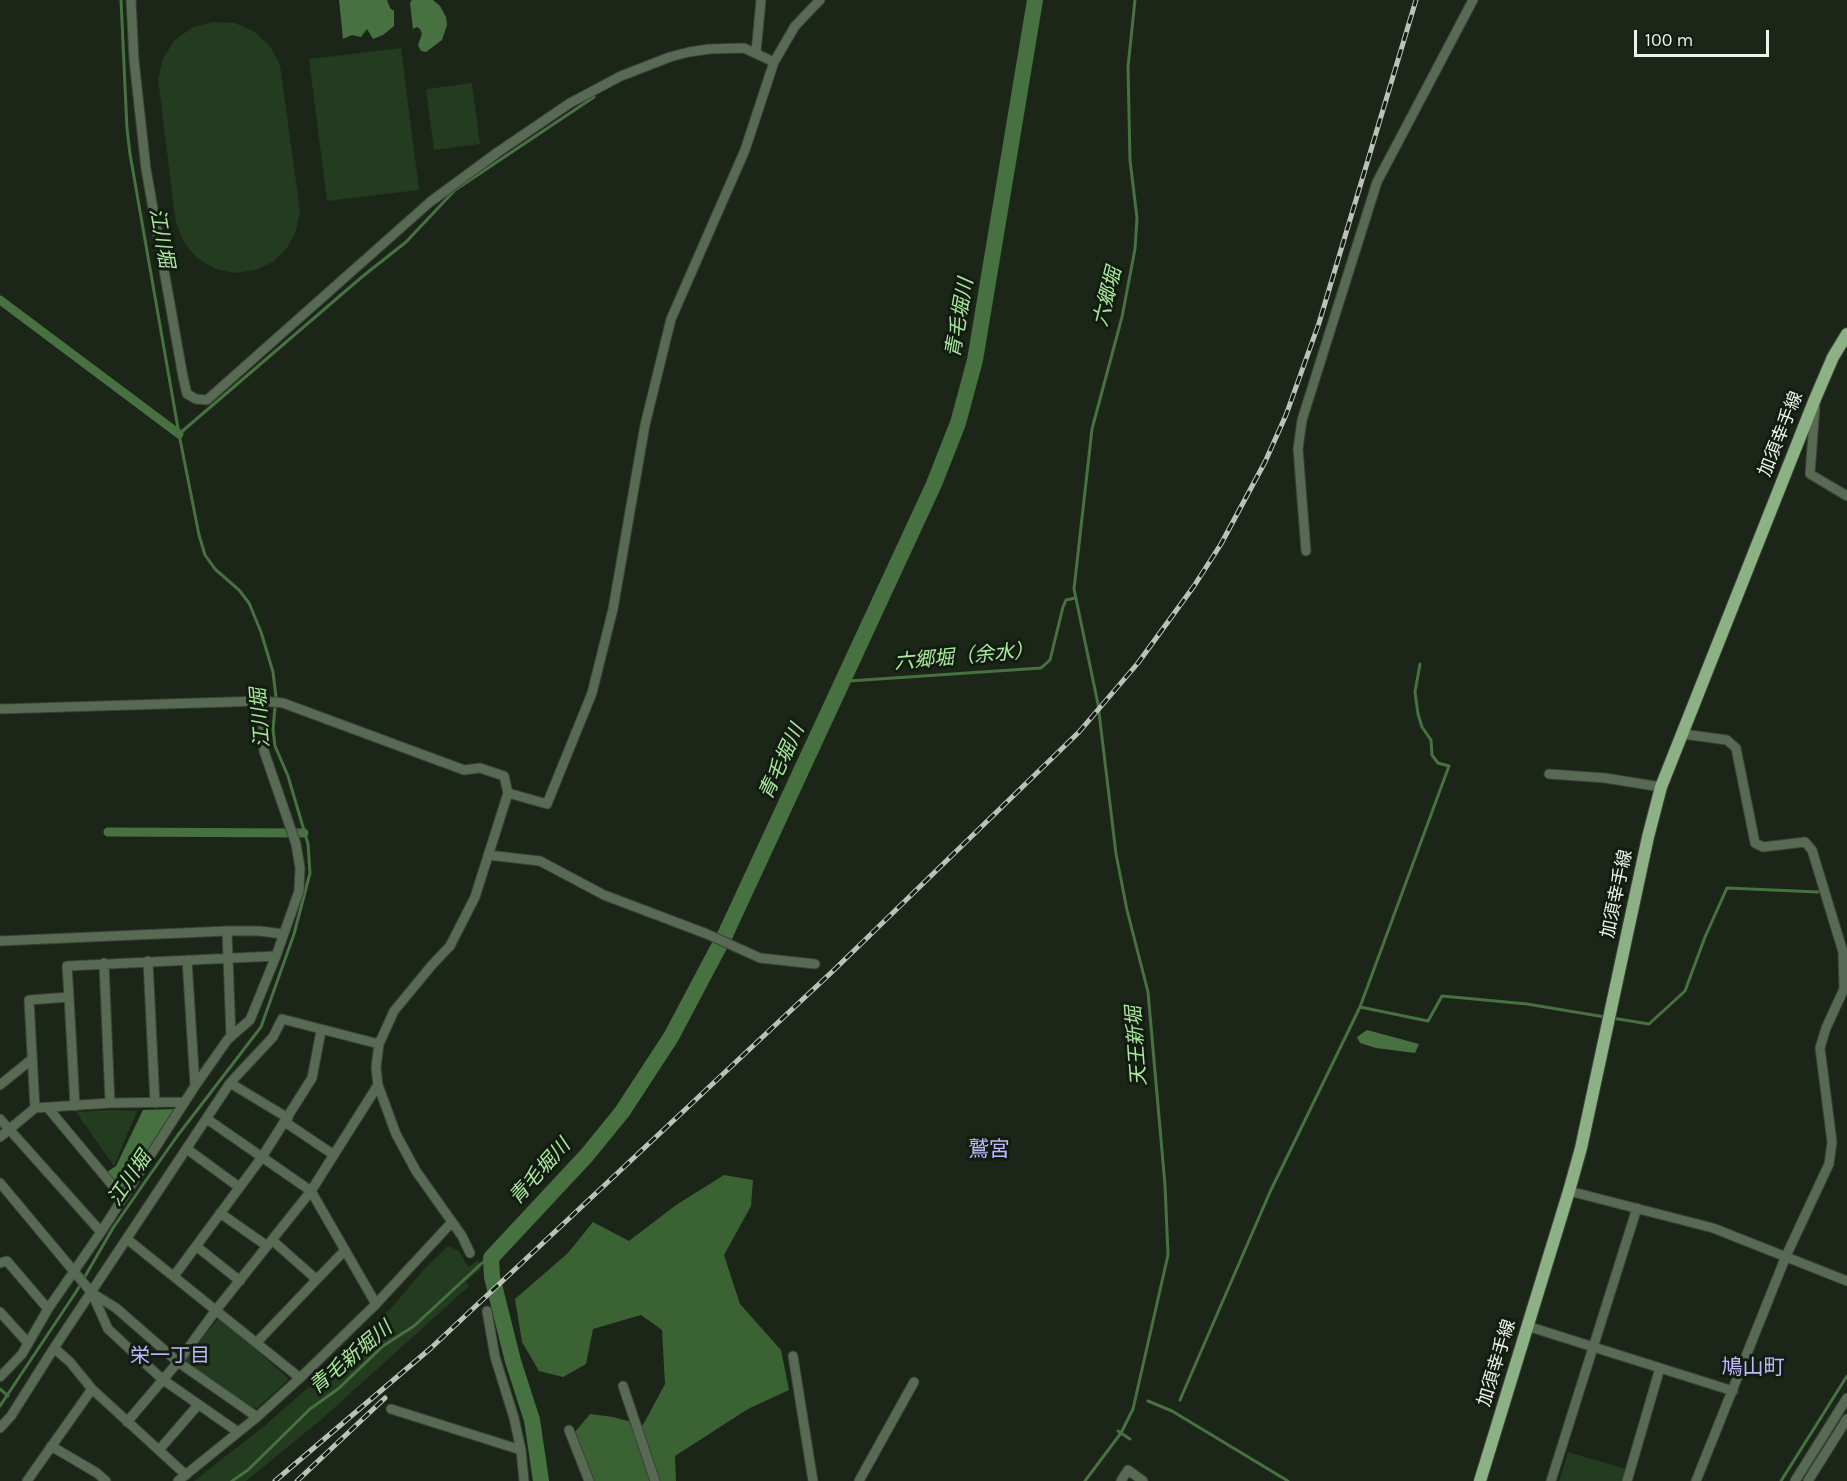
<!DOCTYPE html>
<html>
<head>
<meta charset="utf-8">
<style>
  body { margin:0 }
  #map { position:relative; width:1847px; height:1481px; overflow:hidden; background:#1b2619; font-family:Karla,sans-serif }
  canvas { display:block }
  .scale { position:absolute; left:1634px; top:30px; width:135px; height:27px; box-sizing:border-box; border:3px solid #edf4eb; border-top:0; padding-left:8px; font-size:18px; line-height:21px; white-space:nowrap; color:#edf4eb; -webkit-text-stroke:4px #121c10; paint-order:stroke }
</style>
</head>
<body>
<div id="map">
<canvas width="1847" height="1481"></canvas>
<div class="scale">100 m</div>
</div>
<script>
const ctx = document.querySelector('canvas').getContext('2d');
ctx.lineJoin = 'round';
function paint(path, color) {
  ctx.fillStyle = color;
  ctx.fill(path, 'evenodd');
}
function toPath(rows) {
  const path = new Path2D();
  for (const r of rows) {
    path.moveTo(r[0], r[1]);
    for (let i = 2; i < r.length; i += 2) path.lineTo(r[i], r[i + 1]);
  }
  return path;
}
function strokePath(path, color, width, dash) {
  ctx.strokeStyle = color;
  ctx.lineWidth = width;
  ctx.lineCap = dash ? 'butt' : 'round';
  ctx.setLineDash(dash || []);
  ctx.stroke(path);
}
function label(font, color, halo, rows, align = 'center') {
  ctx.font = font + ' Karla,"Noto Sans JP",sans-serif';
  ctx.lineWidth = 6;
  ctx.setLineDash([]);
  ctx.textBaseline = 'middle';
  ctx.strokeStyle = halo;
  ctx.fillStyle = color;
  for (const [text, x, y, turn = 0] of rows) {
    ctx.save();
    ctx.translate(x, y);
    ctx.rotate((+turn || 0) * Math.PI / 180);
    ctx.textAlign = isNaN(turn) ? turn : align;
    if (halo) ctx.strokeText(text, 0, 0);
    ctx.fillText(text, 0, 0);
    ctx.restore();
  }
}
paint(toPath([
  [213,22,235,23,255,32,270,46,280,65,300,211,296,231,287,248,273,262,255,270,235,273,216,269,198,259,185,244,177,226,175,216,158,79,163,58,175,40,193,27],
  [401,48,419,190,327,201,309,59],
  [472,83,480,144,434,150,426,89],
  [111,1110,137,1111,114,1166,76,1112],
  [448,1246,459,1251,468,1267,479,1260,481,1269,466,1282,469,1286,322,1419,246,1481,194,1481,263,1427,326,1372,393,1306,425,1268],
  [217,1320,222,1320,289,1379,257,1408,251,1407,183,1362],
  [1568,1452,1626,1469,1623,1481,1559,1481]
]), '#233b1f');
paint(toPath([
  [724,1175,753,1180,751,1206,724,1255,740,1304,781,1350,789,1390,748,1409,675,1456,676,1481,587,1481,569,1439,590,1414,613,1417,643,1425,665,1384,662,1330,641,1315,593,1329,586,1364,563,1377,539,1371,522,1342,515,1299,568,1253,593,1222,629,1241,676,1205]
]), '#3a6233');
paint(toPath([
  [339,0,387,0,390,8,394,11,394,26,383,35,373,39,367,29,361,37,352,35,343,39],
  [412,0,433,0,440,6,446,17,447,25,442,40,426,52,421,51,418,45,422,34,420,29,417,27,413,29,410,3],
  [1367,1030,1419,1044,1415,1053,1376,1048,1360,1043,1357,1037],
  [174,1109,122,1189,107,1172,116,1166,143,1110]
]), '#487141');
strokePath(toPath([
  [179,434,363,276,406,242,455,190,594,97],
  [843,678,849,681,1041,668,1050,660,1063,607,1066,600,1075,598],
  [1360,1007,1449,766,1438,763,1432,755,1431,740,1422,727,1418,714,1415,692,1420,664],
  [1612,1018,1649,1024,1685,991,1705,937,1727,888,1818,892],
  [0,1389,8,1396],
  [1180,1400,1270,1192,1360,1007,1428,1021,1442,996,1527,1004,1605,1017],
  [1148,1401,1172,1411,1288,1481],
  [0,1406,76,1292,113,1228,147,1179,178,1135,261,1027,294,934,310,873,308,844,288,776,275,746,273,729,276,697,273,672,261,632,249,603,239,590,215,569,205,555,199,535,179,434,130,154,127,129,121,0],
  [1118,1431,1130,1439],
  [232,1481,248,1470,310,1409,338,1389,383,1346,414,1326,482,1263,491,1258],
  [1085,1481,1121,1433,1133,1409,1168,1255,1165,1185,1148,992,1127,910,1116,854,1098,704,1074,589,1092,429,1122,317,1135,249,1137,218,1130,160,1128,67,1135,0],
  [1781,1481,1847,1376]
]), '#487141', 3);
strokePath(toPath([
  [0,300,179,434],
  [108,832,304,833]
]), '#487141', 9);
strokePath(toPath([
  [541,1481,532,1420,513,1361,492,1277,491,1258,587,1155,622,1112,671,1037,725,935,934,484,958,423,975,360,1035,0]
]), '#487141', 16);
const minor = toPath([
  [131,0,134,60,146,169,183,377,187,394,196,399,207,400,430,202,498,152,570,103,621,76,670,57,689,52,709,49,744,48,774,62],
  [756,52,761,0],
  [1815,407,1810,474,1847,496],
  [1306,551,1298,449,1302,420,1377,182,1473,0],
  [0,709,262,701,283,703,464,770,480,768,504,776,508,793,475,897,450,946,432,965,394,1011,379,1044,376,1067,378,1085,396,1134,416,1171,462,1236,470,1253],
  [1683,734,1727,740,1736,748,1755,843,1763,847,1805,842,1812,850,1843,952,1844,989,1826,1028,1820,1048,1832,1142,1829,1164,1786,1256,1696,1481],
  [1549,774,1605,778,1661,787],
  [508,793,547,804,592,693,613,609,645,425,671,319,745,150,774,62,795,26,820,0],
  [488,855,540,861,604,895,707,934,760,958,815,964],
  [227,931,231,1037],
  [0,941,227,931,260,931,283,934],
  [187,960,195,1086],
  [148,961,155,1103],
  [104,963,110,1103],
  [69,997,75,1106],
  [230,1083,288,1118],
  [0,1085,32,1059],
  [35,1108,29,1000,69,997,67,966,276,956],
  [48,1108,123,1198],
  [0,1119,101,1232],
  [207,1119,311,1191,376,1304],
  [285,1122,334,1155],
  [0,1137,35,1108,110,1103,184,1102],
  [187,1149,239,1187],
  [0,1183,92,1293],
  [1569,1191,1713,1228,1847,1281],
  [220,1213,267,1246],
  [127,1239,300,1378],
  [272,1240,316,1279],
  [196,1246,240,1281],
  [0,1263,7,1261,48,1309],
  [174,1276,262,1157,312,1078,321,1031],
  [487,1311,495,1357,514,1418,521,1450,524,1481],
  [0,1312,28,1343],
  [1527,1326,1733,1391],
  [257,1342,345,1250],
  [54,1348,70,1362,92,1389,186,1475],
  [793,1356,813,1481],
  [0,1377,22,1354,48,1309,101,1232,195,1086,228,1039,250,1020,276,956,299,891,300,868,296,844,264,751,262,701],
  [623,1386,655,1481],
  [391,1409,521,1450],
  [127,1422,178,1362,216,1310,311,1191,378,1085],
  [0,1428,11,1416,54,1348,230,1083,273,1037,282,1019,379,1044],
  [569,1430,589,1481],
  [238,1432,162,1379,108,1329,92,1293,116,1308,178,1362,257,1417],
  [51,1446,97,1473,106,1481],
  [159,1450,198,1405],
  [27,1481,92,1389],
  [178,1481,257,1417,300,1378,376,1304,452,1222],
  [859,1481,914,1382],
  [1121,1481,1128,1470,1143,1481],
  [1551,1481,1637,1208],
  [1627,1481,1660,1368],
  [1795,1481,1847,1398],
  [1808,1481,1847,1419]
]);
const major = toPath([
  [1480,1481,1569,1191,1581,1148,1648,837,1661,787,1815,399,1833,357,1847,334]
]);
strokePath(minor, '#384336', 11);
strokePath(major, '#384336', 14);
strokePath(minor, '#586954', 9);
strokePath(major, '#8cb185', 12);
const rail = toPath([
  [275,1481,431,1348,835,969,1079,732,1138,663,1194,586,1221,544,1265,462,1286,415,1319,323,1416,0],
  [297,1481,385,1398]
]);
strokePath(rail, '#bbc3b9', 5);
strokePath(rail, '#121c10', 3, [9]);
label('18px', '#edf4eb', '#121c10', [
  ["加須幸手線",1781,434,-68],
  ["加須幸手線",1617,894,-78],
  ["加須幸手線",1497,1363,-73]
]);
label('italic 20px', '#aae89f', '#121c10', [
  ["江川堀",161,238,80],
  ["六郷堀",1108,297,-76],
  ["青毛堀川",960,318,-80],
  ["六郷堀（余水）",964,657,-5],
  ["江川堀",261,718,-94],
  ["青毛堀川",782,762,-65],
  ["天王新堀",1137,1046,-94],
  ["青毛堀川",540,1172,-48],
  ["江川堀",130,1179,-56],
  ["青毛新堀川",351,1358,-40]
]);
label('20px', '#c1b7fe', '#121c10', [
  ["栄一丁目",170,1356]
]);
label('21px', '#c1b7fe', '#121c10', [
  ["鷲宮",989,1150],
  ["鳩山町",1753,1368]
]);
</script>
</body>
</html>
